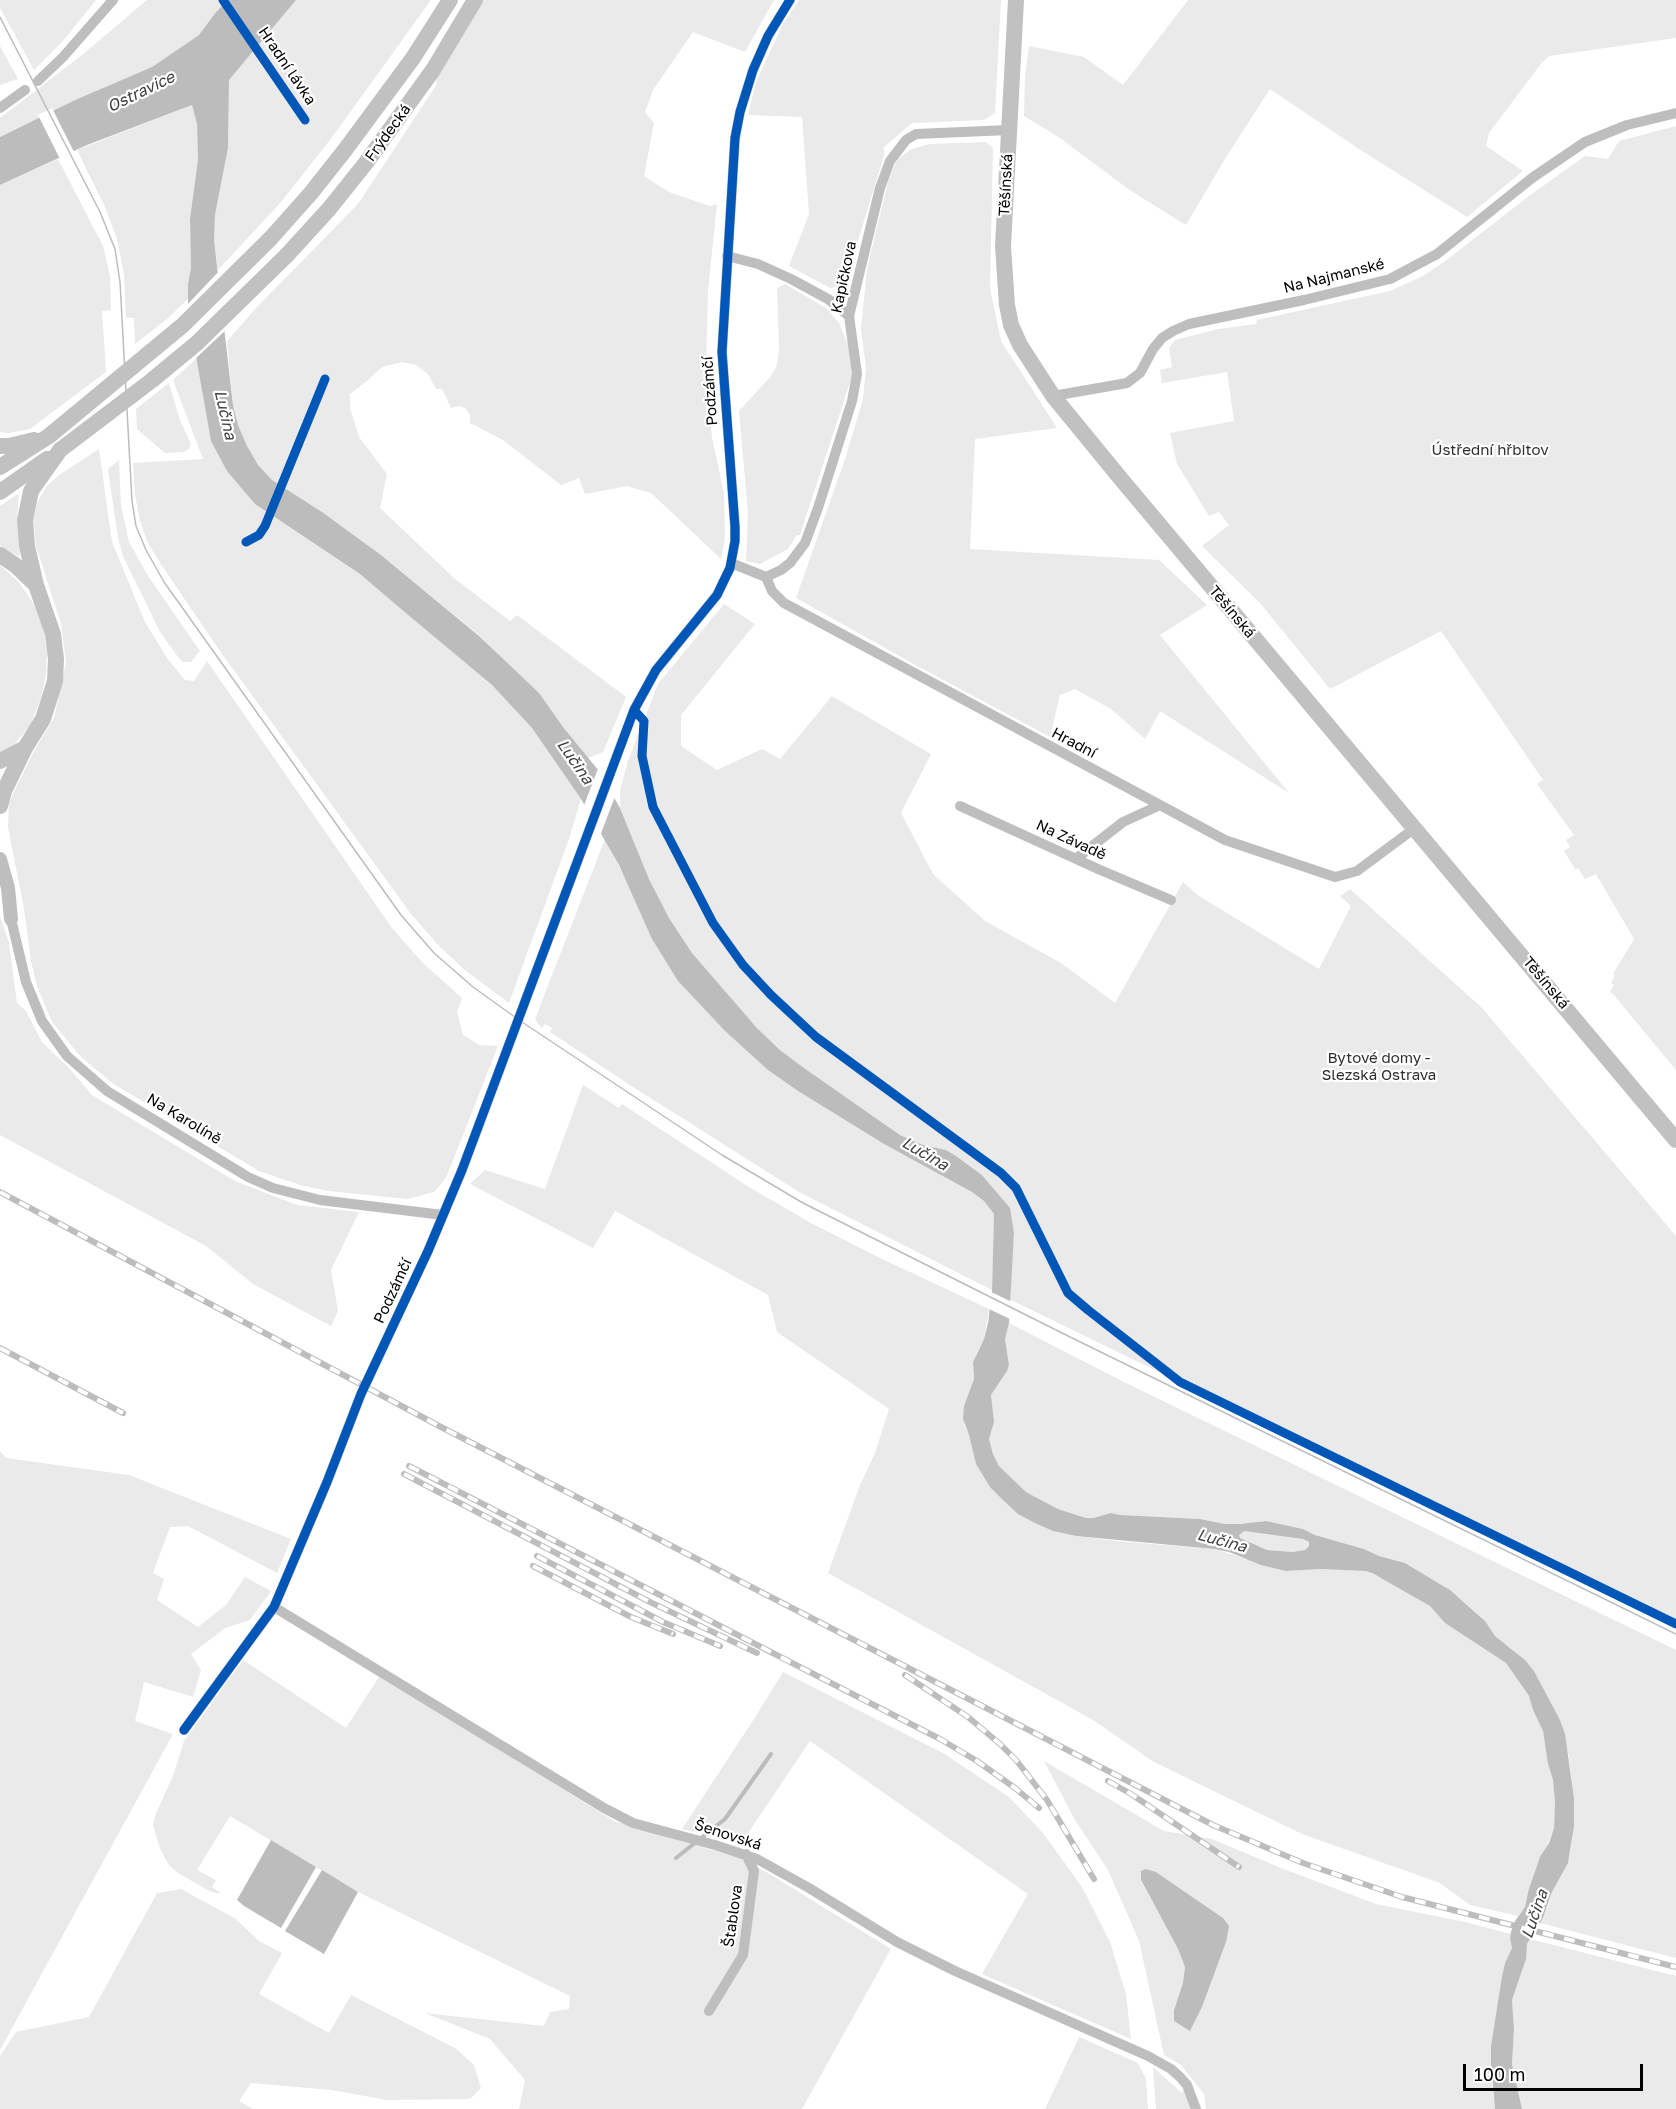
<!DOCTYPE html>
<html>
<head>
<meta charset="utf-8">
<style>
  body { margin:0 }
  #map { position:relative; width:1676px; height:2109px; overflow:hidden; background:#fff; font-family:"Golos Text",sans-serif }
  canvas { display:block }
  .scale { position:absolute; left:1463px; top:2064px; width:180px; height:27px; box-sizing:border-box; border:3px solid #000; border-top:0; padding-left:8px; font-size:18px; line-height:21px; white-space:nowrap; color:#000; -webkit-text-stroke:4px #fff; paint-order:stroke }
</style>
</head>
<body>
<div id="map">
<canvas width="1676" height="2109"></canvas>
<div class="scale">100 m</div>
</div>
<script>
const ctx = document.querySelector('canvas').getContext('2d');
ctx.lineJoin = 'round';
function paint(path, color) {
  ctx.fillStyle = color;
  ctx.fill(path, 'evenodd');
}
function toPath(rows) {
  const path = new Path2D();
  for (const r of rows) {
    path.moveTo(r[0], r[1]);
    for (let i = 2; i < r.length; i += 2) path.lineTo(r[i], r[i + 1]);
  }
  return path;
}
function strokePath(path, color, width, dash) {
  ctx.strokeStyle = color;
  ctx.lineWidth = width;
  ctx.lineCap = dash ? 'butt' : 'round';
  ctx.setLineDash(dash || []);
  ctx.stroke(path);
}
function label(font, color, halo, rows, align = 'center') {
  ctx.font = font + ' "Golos Text",sans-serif';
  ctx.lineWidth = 4.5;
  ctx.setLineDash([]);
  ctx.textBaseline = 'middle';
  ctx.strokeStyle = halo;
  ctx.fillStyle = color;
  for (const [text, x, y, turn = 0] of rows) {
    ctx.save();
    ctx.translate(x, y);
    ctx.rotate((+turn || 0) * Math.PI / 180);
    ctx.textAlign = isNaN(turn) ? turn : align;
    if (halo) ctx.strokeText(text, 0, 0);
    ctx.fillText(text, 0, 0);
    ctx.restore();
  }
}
paint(toPath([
  [0,0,96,0,63,41,34,70,0,8],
  [147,0,228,0,216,12,199,35,152,67,75,100,0,137,0,118,82,55],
  [296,0,431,0,333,136,282,201,218,270,214,240,215,215,228,148,229,80],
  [475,0,774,0,745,52,693,32,653,90,645,112,654,123,644,176,669,192,710,206,717,204,708,291,706,370,712,438,724,493,725,537,721,559,651,493,627,486,585,494,579,478,561,485,503,440,470,423,470,415,465,408,459,406,451,408,442,389,436,389,428,374,416,365,402,362,382,367,367,381,350,394,350,408,359,437,387,474,380,508,454,578,510,621,517,615,626,697,603,752,588,758,563,727,480,636,381,555,322,512,272,480,258,466,247,446,238,425,233,404,227,341,258,306,358,204,437,84,433,70],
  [799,0,1001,0,995,113,984,120,912,123,883,148,885,152,846,280,838,287,830,288,789,266,809,214,802,117,748,115,756,82,783,24],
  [1188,0,1676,0,1676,38,1549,56,1540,65,1489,133,1486,146,1523,171,1467,217,1362,151,1270,89,1223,162,1186,225,1131,191,1060,138,1024,116,1025,76,1029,46,1084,57,1123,85],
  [0,46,18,79,0,85],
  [192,105,197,124,198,159,190,219,191,268,188,284,189,298,167,319,135,344,134,318,126,318,124,274,117,239,105,207,77,150],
  [1676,126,1676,1070,1613,994,1610,992,1614,985,1611,983,1615,975,1613,974,1634,939,1596,874,1585,879,1578,868,1575,869,1564,851,1570,847,1566,840,1574,835,1537,784,1543,780,1441,631,1330,689,1260,603,1202,546,1229,525,1219,512,1209,516,1177,464,1170,433,1234,421,1227,372,1162,383,1160,370,1172,367,1169,348,1175,340,1218,329,1256,324,1257,320,1390,291,1423,276,1444,262,1529,196,1585,156,1608,159,1619,141],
  [986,142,993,148,990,288,1001,341,1057,428,975,439,970,549,1159,560,1207,605,1160,635,1289,793,1160,711,1145,739,1111,709,1075,689,1060,695,1050,737,919,667,796,598,845,459,863,399,866,368,861,329,867,269,888,182,897,160,911,149,930,144],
  [58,159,103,246,110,276,111,310,102,311,106,372,30,429,9,433,0,432,0,185],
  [785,284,826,308,839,323,849,347,852,376,800,535,797,535,788,549,760,564,746,561,748,513,739,411,771,376,777,365,779,349,777,288],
  [197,358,211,441,268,513,360,574,492,685,532,728,581,799,569,839,509,1003,466,971,439,946,411,914,222,654,160,563,147,541,140,521,135,495,133,463,203,459,173,380],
  [169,383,180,420,191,444,189,449,184,452,165,453,137,429,136,409],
  [99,449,112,542,145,622,167,658,185,680,194,681,207,661,392,928,423,963,462,998,457,1012,463,1035,479,1045,498,1046,446,1178,434,1192,407,1199,328,1191,300,1185,259,1171,112,1083,80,1056,52,1022,37,986,31,961,24,909,8,827,9,802,34,751,54,718,66,662,61,624,36,546,33,518,38,501,47,486,59,475],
  [119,460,121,505,129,542,148,576,200,651,191,662,183,662,178,657,160,632,123,556,118,538,108,469],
  [19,493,17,519,20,555,18,556,0,546,0,506],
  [0,565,19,582,37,609,44,633,47,653,46,675,41,697,31,724,13,746,0,752],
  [724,604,755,624,681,715,681,746,717,770,762,749,780,759,832,696,931,754,901,813,933,874,985,921,1061,963,1115,1003,1183,882,1199,896,1319,969,1351,906,1340,896,1350,889,1482,1008,1676,1236,1676,1624,1009,1299,1014,1233,1009,1208,982,1175,956,1156,946,1150,923,1145,900,1135,804,1068,780,1050,753,1024,692,953,669,918,649,879,620,808,620,790,628,761,658,684],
  [605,839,678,981,725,1031,768,1070,798,1091,884,1144,972,1192,984,1201,994,1214,992,1290,799,1192,630,1085,550,1032,552,1028,545,1024,542,1028,539,1025,535,1019],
  [0,916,9,943,17,1003,26,1011,42,1042,69,1068,92,1095,235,1181,297,1205,359,1212,331,1270,338,1311,331,1326,253,1284,206,1246,0,1135],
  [583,1085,619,1108,622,1104,749,1187,811,1223,878,1257,989,1309,984,1339,976,1354,973,1370,974,1379,964,1406,964,1425,969,1435,976,1464,1053,1531,1076,1536,1127,1542,1214,1549,1286,1571,1320,1569,1366,1571,1394,1584,1430,1606,1445,1623,1506,1663,1529,1696,1533,1710,1543,1731,1548,1764,1553,1780,1555,1802,1554,1828,1528,1892,1525,1907,1518,1916,1470,1905,1440,1883,1302,1834,1154,1762,1093,1720,828,1573,860,1485,875,1453,889,1409,777,1332,768,1295,615,1211,593,1248,470,1184,485,1170,545,1189],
  [1009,1323,1126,1383,1676,1650,1676,1958,1540,1923,1548,1907,1552,1892,1568,1863,1571,1849,1574,1827,1574,1798,1569,1757,1560,1720,1534,1671,1525,1660,1495,1636,1480,1616,1450,1590,1405,1563,1379,1556,1364,1549,1315,1535,1303,1529,1266,1521,1240,1524,1225,1524,1200,1519,1119,1515,1111,1513,1092,1518,1086,1518,1058,1509,1026,1492,999,1466,993,1454,989,1439,992,1429,991,1395,1007,1371,1009,1365,1005,1339],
  [0,1451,6,1458,129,1475,291,1539,277,1573,188,1526,170,1527,153,1573,164,1579,157,1600,198,1627,226,1605,245,1577,271,1591,250,1620,225,1628,191,1654,201,1670,193,1697,144,1682,135,1721,173,1734,0,2050],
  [1244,1531,1303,1539,1309,1542,1309,1546,1305,1550,1293,1552,1267,1550,1240,1538,1238,1535],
  [243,1660,346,1728,379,1677,458,1724,614,1821,739,1858,768,1873,891,1949,802,2109,519,2109,525,2080,490,2039,425,2013,544,2026,550,2012,569,2009,570,1996,358,1892,230,1816,197,1870,216,1880,212,1887,221,1893,216,1893,209,1891,178,1873,168,1864,160,1848,153,1825,156,1813,173,1776,184,1741],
  [783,1672,943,1753,1009,1797,1043,1833,1082,1887,1110,1942,1126,1994,1131,2039,982,1974,1028,1894,810,1741,742,1842,682,1829,754,1719],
  [1044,1761,1164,1831,1212,1839,1281,1868,1376,1904,1465,1922,1511,1934,1510,1939,1512,1948,1505,1963,1502,1976,1491,2046,1492,2084,1495,2109,1206,2109,1204,2094,1181,2065,1164,2055,1139,1941,1108,1870,1075,1820],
  [1146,1869,1156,1872,1223,1918,1226,1942,1202,2007,1190,2031,1174,2010,1183,1983,1185,1967,1178,1949,1141,1881],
  [181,1889,236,1919,259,1941,282,1953,259,1994,329,2033,351,1995,455,2048,474,2065,481,2088,470,2099,387,2100,332,2090,251,2083,239,2101,253,2109,0,2109,0,2056,16,2032,89,2017,157,1893],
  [1530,1939,1676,1976,1676,2109,1522,2109,1512,2064,1514,2029,1512,2000,1526,1959,1526,1947],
  [1079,2037,1138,2063,1146,2079,1148,2109,1045,2109],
  [1153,2067,1182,2093,1187,2085,1196,2109,1156,2109]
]), '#eaeaea');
paint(toPath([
  [228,0,296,0,229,80,228,148,215,215,214,240,233,405,238,425,247,446,258,465,272,480,322,512,381,555,479,636,539,693,563,727,599,771,620,808,649,879,669,918,692,953,756,1027,780,1050,804,1068,900,1135,923,1145,946,1150,956,1156,982,1175,1010,1208,1014,1233,1009,1323,1005,1339,1009,1365,1007,1371,991,1395,994,1422,989,1439,993,1454,999,1466,1026,1492,1058,1509,1086,1518,1093,1518,1111,1513,1120,1515,1200,1519,1225,1524,1240,1524,1266,1521,1303,1529,1315,1535,1364,1549,1379,1556,1405,1563,1450,1590,1485,1621,1495,1636,1525,1660,1534,1671,1560,1720,1565,1734,1574,1798,1574,1827,1568,1863,1552,1892,1543,1918,1527,1944,1526,1959,1512,2000,1514,2029,1512,2064,1522,2109,1495,2109,1491,2064,1491,2046,1502,1976,1505,1963,1512,1948,1510,1939,1511,1932,1515,1921,1525,1907,1528,1892,1540,1857,1549,1843,1554,1828,1555,1802,1553,1780,1548,1764,1543,1731,1533,1710,1529,1696,1506,1663,1445,1623,1430,1606,1374,1574,1366,1571,1320,1569,1286,1571,1261,1565,1229,1552,1214,1549,1076,1536,1053,1531,1035,1523,1018,1514,1004,1501,990,1487,976,1464,969,1435,963,1419,964,1406,974,1379,973,1362,984,1339,988,1323,992,1290,994,1214,984,1201,972,1192,884,1144,798,1091,768,1070,725,1031,678,981,652,939,619,865,581,799,532,728,492,685,407,614,360,574,255,504,227,471,211,441,188,311,188,284,191,268,190,219,198,159,197,124,192,105,87,145,0,185,0,137,75,100,152,67,199,35,216,12],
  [1244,1531,1303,1539,1309,1542,1309,1546,1305,1550,1293,1552,1267,1550,1240,1538,1239,1535],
  [271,1840,316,1867,281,1928,244,1906,237,1900],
  [1146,1869,1156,1872,1223,1918,1229,1926,1226,1942,1202,2007,1190,2031,1174,2021,1174,2010,1183,1983,1185,1967,1178,1949,1141,1880,1141,1871],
  [322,1870,358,1892,324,1954,285,1931]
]), '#bcbcbc');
paint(toPath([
  [52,108,75,154,61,161,38,115],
  [221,269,229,327,194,360,186,306],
  [599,766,616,794,600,836,583,808],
  [989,1291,1012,1302,1012,1320,987,1308]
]), '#fff');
strokePath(toPath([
  [676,1858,725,1819,771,1754]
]), '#bcbcbc', 4);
strokePath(toPath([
  [38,81,63,57,113,0],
  [0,108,25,90],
  [727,256,758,264,791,279,828,299,849,316],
  [1053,396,1127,383,1140,373,1153,349,1162,338,1173,331,1189,324,1304,300,1390,279,1437,254,1532,178,1585,142,1627,125,1676,113],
  [731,563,766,577,772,591,784,603,1225,840,1335,877,1357,871,1415,828],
  [766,577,781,570,790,563,805,543,818,508,852,401,857,374,849,316,880,188,890,161,906,140,916,134,1009,130],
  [960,806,1098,869,1171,900],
  [1077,858,1123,822,1158,806],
  [11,919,26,982,42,1021,67,1056,107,1091,248,1177,273,1188,320,1200,443,1215],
  [274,1607,604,1808,633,1823,715,1845,757,1859,809,1888,897,1942,955,1971,1148,2056,1171,2069,1180,2077,1187,2085,1196,2109],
  [184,1730,274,1607,327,1482,361,1394,428,1251,462,1170,634,710,656,670,717,595,730,568,735,541,735,527,722,352,735,138,740,112,753,70,768,36,790,0],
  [709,2011,743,1955,754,1871,746,1854]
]), '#bebebe', 10);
strokePath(toPath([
  [0,859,8,888,11,919]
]), '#bebebe', 14);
strokePath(toPath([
  [1016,0,1003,246,1007,305,1011,325,1020,345,1053,396,1121,479,1676,1140],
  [271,238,311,193,345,150,413,58,450,0],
  [287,255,329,209,365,164,433,70,475,0],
  [0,446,9,446,34,440],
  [0,467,49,436],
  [0,492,47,459],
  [0,555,15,565,36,585],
  [0,761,25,748],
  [0,806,4,791,25,748,43,719,55,681,56,659,53,634,36,585,27,546,25,520,31,491,60,450]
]), '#c1c1c1', 16);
strokePath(toPath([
  [0,17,100,212,115,249,120,282,132,501,136,526,146,550,164,582,401,915,434,953,473,987,519,1020,722,1155,803,1203,1064,1334,1676,1634]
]), '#bdbdbd', 1.5);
const rail = toPath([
  [0,1192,441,1427,1213,1825,1303,1863,1402,1897,1676,1967],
  [0,1348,123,1413],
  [409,1466,940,1739,977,1761,1015,1788,1039,1808],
  [404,1474,652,1603,757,1653],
  [537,1556,663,1622,720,1646],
  [533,1566,631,1617,673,1634],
  [905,1675,968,1717,1000,1744,1016,1760,1047,1800,1094,1879],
  [1108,1781,1131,1794,1239,1867]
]);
strokePath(rail, '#bdbdbd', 6);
strokePath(rail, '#fff', 4, [11]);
strokePath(toPath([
  [49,436,183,325,271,238],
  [60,450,151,381,197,343,287,255]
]), '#c1c1c1', 16);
strokePath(toPath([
  [223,0,305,120],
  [246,542,259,535,265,526,325,379],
  [634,710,644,721,642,756,653,807,713,923,743,965,771,995,816,1037,1001,1173,1016,1188,1068,1293,1088,1310,1180,1382,1676,1624],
  [184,1730,274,1607,327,1482,361,1394,428,1251,462,1170,634,710,656,670,717,595,730,568,735,541,735,527,722,352,735,138,740,112,753,70,768,36,790,0]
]), '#0057b8', 9);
label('15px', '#000', '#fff', [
  ["Hradní lávka",287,66,56],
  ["Frýdecká",388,133,-54],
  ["Těšínská",1006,185,-87],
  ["Na Najmanské",1334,276,-14],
  ["Kapičkova",844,277,-78],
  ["Podzámčí",710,391,-94],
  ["Těšínská",1232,612,50],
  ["Hradní",1074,743,28],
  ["Na Závadě",1071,840,25],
  ["Těšínská",1546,983,50],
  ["Na Karolíně",184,1119,31],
  ["Podzámčí",393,1291,-65],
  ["Šenovská",728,1835,18],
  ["Štablova",733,1916,-82]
]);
label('15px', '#2f2f2f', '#fff', [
  ["Ústřední hřbitov",1490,450],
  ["Bytové domy -",1379,1058],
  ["Slezská Ostrava",1379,1075]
]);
label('italic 16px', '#404040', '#fff', [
  ["Ostravice",141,92,-26],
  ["Lučina",225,415,77],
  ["Lučina",575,762,55],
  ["Lučina",925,1154,30],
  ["Lučina",1222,1541,15],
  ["Lučina",1535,1914,-71]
]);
</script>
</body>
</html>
